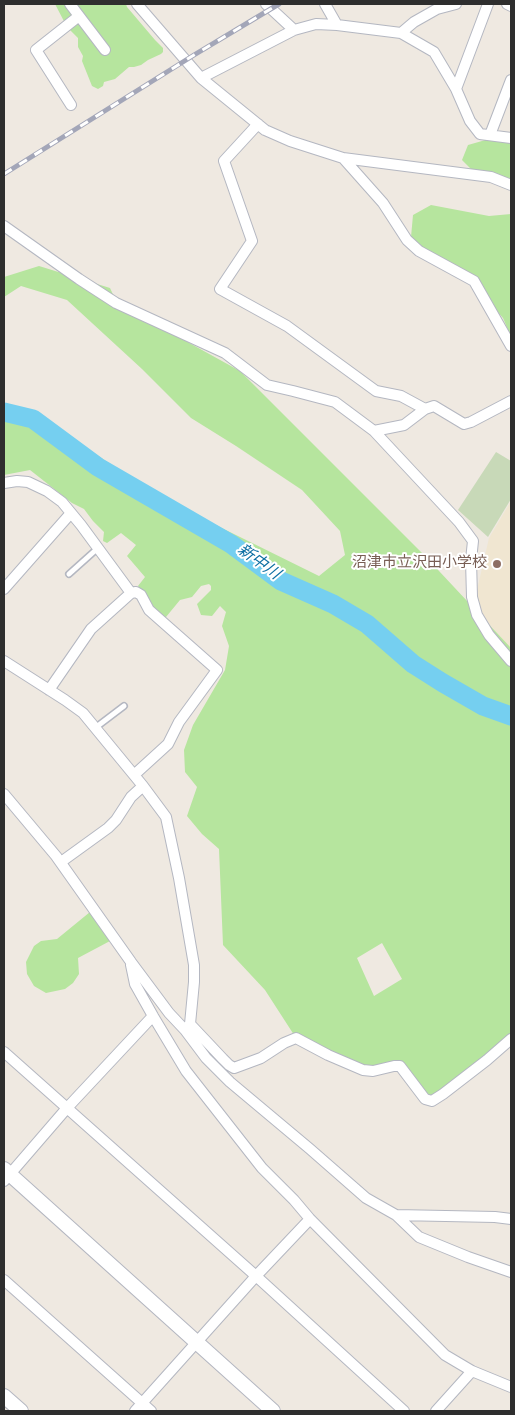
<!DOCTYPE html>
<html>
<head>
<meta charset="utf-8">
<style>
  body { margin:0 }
  #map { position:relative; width:515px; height:1415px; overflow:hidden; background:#efe9e1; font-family:Overpass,sans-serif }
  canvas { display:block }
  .frame { position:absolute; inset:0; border:5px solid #2e2e2e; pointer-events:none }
</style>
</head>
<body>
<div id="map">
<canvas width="515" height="1415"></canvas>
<div class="frame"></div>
</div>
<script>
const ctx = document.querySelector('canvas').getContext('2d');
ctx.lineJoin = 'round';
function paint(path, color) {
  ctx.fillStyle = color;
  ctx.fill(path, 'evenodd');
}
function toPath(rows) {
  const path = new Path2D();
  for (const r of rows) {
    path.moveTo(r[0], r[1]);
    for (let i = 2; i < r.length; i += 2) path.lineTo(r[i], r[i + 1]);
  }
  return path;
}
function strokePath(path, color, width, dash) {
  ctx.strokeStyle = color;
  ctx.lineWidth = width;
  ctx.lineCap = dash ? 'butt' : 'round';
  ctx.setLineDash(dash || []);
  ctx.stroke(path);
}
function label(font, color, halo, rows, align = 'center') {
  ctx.font = font + ' Overpass,"Noto Sans JP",sans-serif';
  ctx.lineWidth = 4;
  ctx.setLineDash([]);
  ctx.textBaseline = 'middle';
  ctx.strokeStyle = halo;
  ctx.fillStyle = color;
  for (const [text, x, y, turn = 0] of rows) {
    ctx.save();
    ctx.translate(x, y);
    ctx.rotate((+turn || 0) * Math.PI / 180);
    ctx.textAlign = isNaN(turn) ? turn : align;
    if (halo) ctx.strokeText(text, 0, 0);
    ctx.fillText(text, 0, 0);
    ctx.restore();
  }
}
paint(toPath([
  [511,501,511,649,475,608,477,590,489,538]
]), '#f0e6d1');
paint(toPath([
  [55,4,126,4,127,7,155,40,163,48,163,52,161,54,148,60,141,65,134,67,129,67,115,79,104,82,103,86,98,89,92,86,82,61,83,56,78,47,78,38,67,27],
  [489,139,511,142,511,179,491,177,473,171,462,160,468,145],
  [431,205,489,216,511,214,511,337,503,318,485,298,471,279,422,253,411,237,413,215],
  [39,266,110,288,117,303,240,371,425,556,511,648,511,939,510,939,511,940,511,1038,432,1101,398,1069,373,1071,296,1038,265,990,223,945,219,849,202,834,187,816,197,787,185,772,184,750,193,725,225,670,229,646,222,626,226,612,220,606,212,616,201,615,197,604,211,590,211,586,209,584,201,586,192,597,180,600,166,617,157,619,144,594,138,586,145,577,127,556,136,545,121,533,107,543,103,541,104,532,93,521,84,509,72,503,30,470,4,475,4,417,11,415,32,416,60,430,159,497,319,576,345,555,340,531,302,490,236,446,191,418,142,369,67,300,21,286,4,297,4,277],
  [382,943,402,979,374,996,357,958],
  [90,912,110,941,78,958,79,974,73,983,65,989,46,993,34,986,27,974,26,962,34,946,41,941,57,939]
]), '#b6e59e');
paint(toPath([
  [496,452,511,461,511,499,488,537,458,510]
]), '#c8d9b8');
strokePath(toPath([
  [4,412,33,419,98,467,231,544,281,581,333,604,367,624,413,664,443,683,483,706,511,716]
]), '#75cff0', 19);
const lane = toPath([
  [69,574,98,548],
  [95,728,124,706]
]);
const street = toPath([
  [70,4,105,50],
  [137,4,201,78,265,130,290,141,343,158,491,177,511,185],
  [266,4,294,30],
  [325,4,337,25],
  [507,4,511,6],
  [401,33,414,22,437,9,456,4],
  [201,78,294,30,316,24,337,25,401,33,434,52,456,89,470,121,480,134,511,138],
  [456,89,488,4],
  [71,105,36,50,79,16],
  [258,124,224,161,252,241,220,289,287,326,376,391,401,396,425,409],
  [490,135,511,80],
  [343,158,383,203,407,240,419,251,474,281,511,346],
  [4,226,79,279,116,303,225,353,267,385,293,391,335,402,374,431,459,522,473,541,471,560,472,597,477,615,489,635,511,661],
  [374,431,404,425,425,409,434,406,464,424,471,422,511,401],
  [4,483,17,481,28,482,47,491,62,502,81,525,131,593,136,592,141,595,149,610,217,670,179,722,168,744,134,775],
  [4,589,71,513],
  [4,661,65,700,83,713,143,786,166,817,179,878,194,965,194,982,190,1024,185,1030],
  [49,690,91,629,131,593],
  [4,794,56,856,131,962,169,1013,185,1030,206,1058,230,1082,310,1149,366,1198,396,1215,495,1217,511,1219],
  [61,862,108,828,116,820,131,797,143,786],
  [131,965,135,984,153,1016,186,1071,262,1168,294,1200,310,1219,445,1355,472,1371,511,1387],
  [190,1024,223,1059,229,1065,234,1068,261,1058,284,1043,296,1038,328,1055,363,1070,373,1071,394,1066,400,1066,425,1099,432,1101,443,1094,487,1060,511,1039],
  [4,1052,256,1276,404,1411],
  [4,1181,67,1108,153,1016],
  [396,1215,419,1237,468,1257,511,1272],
  [4,1280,151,1411],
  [135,1411,256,1276,310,1219],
  [436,1411,472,1371]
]);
const secondary = toPath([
  [4,1169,273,1411],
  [4,1396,21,1411]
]);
strokePath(lane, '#b4b7c1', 8);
strokePath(street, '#b4b7c1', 12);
strokePath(secondary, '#b4b7c1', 16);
strokePath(lane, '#fff', 5);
strokePath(street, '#fff', 10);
strokePath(secondary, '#fff', 14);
const rail = toPath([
  [4,174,194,55,279,4]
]);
strokePath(rail, '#a3a6b8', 5);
strokePath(rail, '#fff', 3, [9]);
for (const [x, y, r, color] of [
  [497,564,5,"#8d6e63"]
]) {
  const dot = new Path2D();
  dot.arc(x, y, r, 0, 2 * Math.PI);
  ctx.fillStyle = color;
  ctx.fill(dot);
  strokePath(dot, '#fff', 2);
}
label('15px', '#785e54', '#fff', [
  ["沼津市立沢田小学校",487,564]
], 'right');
label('italic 16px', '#0d6fa3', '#fff', [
  ["新中川",258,563,36]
]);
</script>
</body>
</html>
